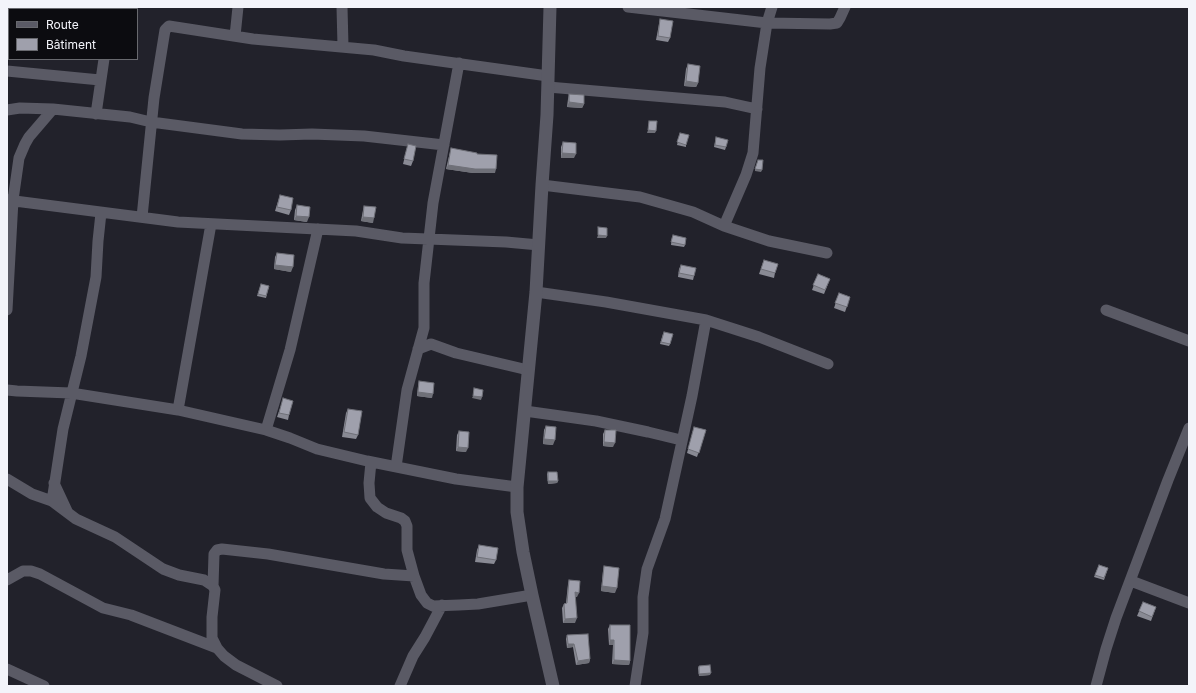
<!DOCTYPE html>
<html>
<head>
<meta charset="utf-8">
<style>
  body { margin:0 }
  #map { position:relative; width:1196px; height:693px; overflow:hidden; background:#22222b; font-family:Inter,sans-serif }
  canvas { display:block }
  .frame { position:absolute; inset:0; border:8px solid #f3f4fa; pointer-events:none }
  .legend { position:absolute; left:8px; top:8px; width:130px; height:52px; box-sizing:border-box; background:#0c0c10; border:1px solid #68696e; margin:0; padding:5px 7px; list-style:none; font-size:12px; color:#f3f4fa }
  .legend li { display:flex; align-items:center; gap:8px; height:20px }
  .legend b { width:20px; border:1px solid #68696e }
</style>
</head>
<body>
<div id="map">
<canvas width="1196" height="693"></canvas>
<div class="frame"></div>
<ul class="legend">
<li><b style="height:5px;background:#5a5a65"></b>Route</li>
<li><b style="height:11px;background:#9fa0ac"></b>Bâtiment</li>
</ul>
</div>
<script>
const ctx = document.querySelector('canvas').getContext('2d');
ctx.lineJoin = 'round';
function toPath(rows) {
  const path = new Path2D();
  for (const r of rows) {
    path.moveTo(r[0], r[1]);
    for (let i = 2; i < r.length; i += 2) path.lineTo(r[i], r[i + 1]);
  }
  return path;
}
function strokePath(path, color, width, dash) {
  ctx.strokeStyle = color;
  ctx.lineWidth = width;
  ctx.lineCap = dash ? 'butt' : 'round';
  ctx.setLineDash(dash || []);
  ctx.stroke(path);
}
function paint(path, color) {
  ctx.fillStyle = color;
  ctx.fill(path, 'evenodd');
}
strokePath(toPath([
  [342,7,343,46],
  [628,7,767,23,830,24,837,23,840,18,845,7],
  [109,9,110,7],
  [235,36,238,7],
  [7,71,100,80],
  [548,87,725,102,757,109],
  [7,110,20,108,53,109,130,117,151,122,242,134,280,135,312,134,364,136,444,145],
  [96,114,104,59],
  [542,185,640,197,693,212,724,226,769,241,827,253],
  [7,200,178,222,356,231,402,238,506,242,539,245],
  [142,217,154,98,165,30,169,26,253,39,374,50,404,56,548,76],
  [724,226,746,175,753,153,760,68,767,23,772,7],
  [536,292,606,302,706,320,759,337,828,364],
  [7,310,13,200,19,158,25,144,29,137,53,109],
  [1106,310,1189,341],
  [418,349,431,344,456,353,528,370],
  [7,390,17,391,71,393,178,410,266,430,290,438,317,449,367,461,456,479,517,487],
  [178,410,211,224],
  [525,411,596,421,648,432,681,440],
  [266,430,290,350,318,229],
  [371,462,369,483,370,498,377,507,386,513,401,518,405,521,407,526,407,550,414,576,421,595,427,603,433,606,459,605,478,604,532,595],
  [396,467,407,390,424,328,424,283,433,203,459,63],
  [7,479,32,494,52,501,76,519,115,537,163,569,179,575,204,580,213,586],
  [54,483,68,513],
  [52,501,63,429,81,356,96,277,98,241,101,213],
  [7,580,23,571,31,571,40,574,103,608,131,615,217,648],
  [1131,581,1189,603],
  [7,669,44,686],
  [277,686,236,665,224,656,217,648,212,638,212,617,215,590,213,586,214,554,217,550,222,549,268,554,384,574,414,576],
  [400,686,413,656,425,637,442,605],
  [635,686,643,633,643,597,647,569,665,519,692,396,706,320],
  [1096,686,1106,649,1116,618,1168,480,1189,428]
]), '#5a5a65', 11);
strokePath(toPath([
  [550,7,547,115,542,185,536,292,517,487,517,512,523,552,532,595,553,686]
]), '#5a5a65', 13);
paint(toPath([
  [660,19,670,38,668,42,656,40,659,24],
  [688,64,698,83,696,87,684,86,686,69],
  [569,94,584,104,582,108,567,107,568,99],
  [680,133,686,145,686,147,677,145],
  [716,137,726,147,725,150,714,147],
  [563,142,574,158,561,158,561,147],
  [408,144,413,161,411,166,403,164],
  [451,148,495,173,473,173,446,169,450,152],
  [280,195,291,210,289,215,275,211],
  [297,205,307,222,294,220,295,210],
  [364,206,373,223,361,221,363,210],
  [672,237,685,245,684,247,671,245],
  [277,253,291,272,274,269,275,257],
  [764,260,775,273,774,278,759,274],
  [681,265,694,276,693,280,678,277,679,269],
  [818,274,830,279,824,294,812,290],
  [261,284,269,286,266,298,257,296],
  [839,293,850,297,845,312,834,308],
  [663,334,670,344,669,346,660,344],
  [419,381,432,398,417,396,418,386],
  [282,403,289,415,288,420,277,417],
  [348,409,358,435,356,439,342,437,346,413],
  [546,426,553,445,543,444,544,430],
  [694,427,706,430,697,457,687,453],
  [605,430,613,447,603,446,603,434],
  [459,431,466,452,456,451,457,435],
  [548,472,558,481,557,483,548,484,547,474],
  [479,545,496,560,494,564,475,562,477,550],
  [1099,565,1108,568,1104,580,1094,577],
  [604,566,615,593,601,591,603,571],
  [569,580,577,597,575,597,575,623,563,623,562,608,564,604,566,603,568,584],
  [1143,602,1156,607,1151,621,1137,616],
  [610,625,630,661,629,665,612,664,613,645,609,645,608,629],
  [567,635,590,659,589,663,576,665,573,647,567,648,566,639],
  [699,666,710,675,699,676,698,668]
]), '#898a94');
paint(toPath([
  [686,81,698,83,696,87,684,86],
  [569,102,584,104,582,108,567,107],
  [648,130,656,131,655,133,647,133],
  [562,153,576,154,574,158,561,158],
  [448,165,496,169,495,173,473,173,446,169],
  [755,169,762,170,761,172,755,171],
  [296,216,309,217,307,222,294,220],
  [363,217,374,218,373,223,361,221],
  [598,235,607,236,606,238,597,238],
  [275,265,293,267,291,272,274,269],
  [418,392,433,394,432,398,417,396],
  [473,396,482,397,481,400,472,398],
  [544,439,555,440,553,445,543,444],
  [604,442,615,443,613,447,603,446],
  [458,447,468,448,466,452,456,451],
  [548,481,558,481,557,483,548,484],
  [602,586,617,588,615,593,601,591],
  [575,592,579,593,577,597,573,596],
  [577,618,575,623,563,623,565,619],
  [610,640,614,640,613,645,609,645],
  [568,644,574,644,573,647,567,648],
  [590,659,589,663,576,665,578,661],
  [614,660,630,661,629,665,612,664],
  [711,673,710,675,699,676,699,674]
]), '#6f7078');
const building = toPath([
  [660,19,673,21,670,38,658,36,660,19],
  [688,64,700,66,698,83,686,81,688,64],
  [569,94,584,95,584,104,569,102,569,94],
  [649,121,657,121,656,131,648,130,649,121],
  [680,133,689,135,686,145,677,142,680,133],
  [716,137,728,140,726,147,715,145,716,137],
  [563,142,576,143,576,154,562,153,563,142],
  [408,144,416,146,413,161,404,159,408,144],
  [451,148,477,153,477,154,497,155,496,169,475,169,448,165,451,148],
  [758,160,763,160,762,170,755,169,758,160],
  [280,195,293,198,291,210,277,207,280,195],
  [297,205,310,207,309,217,296,216,297,205],
  [364,206,376,207,374,218,363,217,364,206],
  [598,227,607,228,607,236,598,235,598,227],
  [673,235,686,238,685,245,671,242,673,235],
  [277,253,294,255,293,267,275,265,277,253],
  [764,260,778,264,775,273,761,269,764,260],
  [681,265,696,268,694,276,679,273,681,265],
  [818,274,830,279,825,290,813,285,818,274],
  [261,284,269,286,266,296,258,294,261,284],
  [839,293,850,297,847,307,835,303,839,293],
  [664,332,673,334,670,344,661,342,664,332],
  [419,381,434,383,433,394,418,392,419,381],
  [474,388,483,390,482,397,473,396,474,388],
  [283,398,293,401,289,415,279,413,283,398],
  [348,409,362,411,358,435,344,432,348,409],
  [546,426,556,427,555,440,544,439,546,426],
  [694,427,706,430,699,453,688,449,694,427],
  [605,430,616,430,615,443,604,442,605,430],
  [459,431,469,432,468,448,458,447,459,431],
  [548,472,557,472,558,481,548,481,548,472],
  [479,545,498,548,496,560,477,557,479,545],
  [1099,565,1108,568,1104,578,1095,575,1099,565],
  [604,566,619,568,617,588,602,586,604,566],
  [569,580,580,581,579,593,575,592,577,618,565,619,564,604,567,603,569,580],
  [1143,602,1156,607,1152,617,1139,611,1143,602],
  [610,625,630,625,630,661,614,660,614,640,610,640,610,625],
  [588,634,590,659,578,661,574,644,568,644,567,635,588,634],
  [710,665,711,673,699,674,699,666,710,665]
]);
paint(building, '#9fa0ac');
strokePath(building, '#6f7078', 1);
</script>
</body>
</html>
